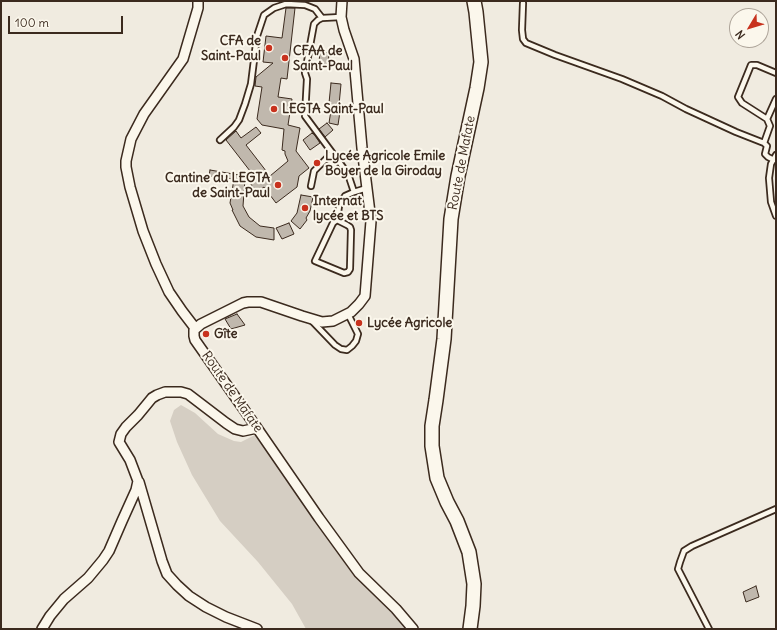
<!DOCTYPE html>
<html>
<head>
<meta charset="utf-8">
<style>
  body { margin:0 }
  #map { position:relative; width:777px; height:630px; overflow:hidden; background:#f0ebe0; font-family:Delius,sans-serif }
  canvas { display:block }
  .frame { position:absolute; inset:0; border:2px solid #3b2a1e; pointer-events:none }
  .north { position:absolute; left:729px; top:8px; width:40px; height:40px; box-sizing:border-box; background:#fbf7ec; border:1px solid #aea59a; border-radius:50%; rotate:232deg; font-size:11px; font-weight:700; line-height:16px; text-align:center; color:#3b2a1e }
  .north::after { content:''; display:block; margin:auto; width:14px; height:18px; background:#c8321e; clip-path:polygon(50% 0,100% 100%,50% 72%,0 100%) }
  .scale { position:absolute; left:8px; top:16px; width:115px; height:18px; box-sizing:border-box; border:2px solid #3b2a1e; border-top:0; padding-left:5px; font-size:12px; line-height:14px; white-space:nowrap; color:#3b2a1e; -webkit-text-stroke:3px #fbf7ec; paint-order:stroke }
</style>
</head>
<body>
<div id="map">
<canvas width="777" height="630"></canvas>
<div class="frame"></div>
<div class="north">N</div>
<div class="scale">100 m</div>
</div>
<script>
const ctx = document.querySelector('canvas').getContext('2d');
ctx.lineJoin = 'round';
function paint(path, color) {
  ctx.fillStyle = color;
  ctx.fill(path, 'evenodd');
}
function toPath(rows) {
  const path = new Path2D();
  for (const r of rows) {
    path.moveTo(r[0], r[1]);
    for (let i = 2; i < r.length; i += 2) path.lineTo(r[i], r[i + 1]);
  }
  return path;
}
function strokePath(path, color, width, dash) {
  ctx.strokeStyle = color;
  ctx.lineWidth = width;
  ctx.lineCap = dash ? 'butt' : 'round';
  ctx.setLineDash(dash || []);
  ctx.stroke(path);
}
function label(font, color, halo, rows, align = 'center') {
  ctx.font = font + ' Delius,sans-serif';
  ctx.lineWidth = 4;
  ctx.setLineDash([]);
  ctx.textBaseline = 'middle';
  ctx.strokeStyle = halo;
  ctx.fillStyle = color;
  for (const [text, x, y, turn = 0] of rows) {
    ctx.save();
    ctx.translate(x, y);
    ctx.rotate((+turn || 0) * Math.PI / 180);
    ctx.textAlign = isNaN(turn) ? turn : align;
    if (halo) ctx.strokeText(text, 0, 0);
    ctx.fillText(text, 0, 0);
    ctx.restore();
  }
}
paint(toPath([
  [181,405,195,413,218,434,234,441,241,442,257,434,388,604,408,629,306,629,292,604,258,562,220,521,192,475,177,442,170,421,174,410]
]), '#d5cec3');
const building = toPath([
  [286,8,295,8,287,79,281,78,278,97,292,99,288,125,300,128,296,151,309,168,299,176,297,187,276,203,264,187,256,193,248,179,257,180,226,140,236,131,241,138,256,127,261,133,246,145,270,176,288,161,285,154,285,151,282,150,284,129,262,125,257,119,262,87,255,86,256,77,273,63,263,62,266,36,282,38,286,8],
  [320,51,329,53,328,65,319,63,320,51],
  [331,83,341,84,339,105,341,105,338,125,329,123,332,104,329,103,331,83],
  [327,123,333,130,325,137,319,129,327,123],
  [312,133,313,134,314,134,320,143,310,150,303,140,312,133],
  [210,170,239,175,239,178,245,179,243,206,249,217,260,226,274,228,274,240,256,237,240,226,232,210,233,210,230,203,234,179,209,176,210,170],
  [301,195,313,197,310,211,306,218,307,220,300,229,291,221,297,213,301,195],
  [289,223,294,234,282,239,276,228,289,223],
  [237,314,245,325,231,329,225,319,237,314],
  [756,586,759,597,746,602,743,592,756,586]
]);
paint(building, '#c0b8ad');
strokePath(building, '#3b2a1e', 1);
const service = toPath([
  [523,3,522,30,523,39,526,43,555,55,622,79,662,96,686,109,736,132,764,143,767,146,765,154,768,157,774,160],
  [341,17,322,18,318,20,314,24,305,73,307,79,305,116,348,174,354,192,367,188],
  [767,119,742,103,738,97,749,70,751,65,757,65,776,73],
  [220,140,234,127,239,120,245,104,251,84,257,36,264,15,274,8,286,4,305,5,315,9,322,18],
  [764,143,770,126,767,119,776,99],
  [776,155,771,164,769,178,771,202,776,216],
  [311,186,314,171,332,153],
  [337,220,347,225,350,227,351,230,350,269,348,272,344,273,315,261,333,223,337,220,339,206,345,196,354,192],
  [312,321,335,345,341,349,347,350,352,346,356,341,358,334,348,314],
  [709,629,678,569,680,562,684,551,692,546,776,509]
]);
const minor = toPath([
  [342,1,341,17,344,30,354,59,362,148,371,221,365,296,359,304,351,312,333,321,322,322,302,316,261,302,248,302,243,303,201,324,194,330,194,336,195,340,257,428,319,518,359,573,396,609,413,629],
  [195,328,182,311,169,292,156,264,143,231,130,187,126,167,126,161,131,139,144,114,183,59,198,8,198,1],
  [139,482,162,561,167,574,177,585,189,596,206,607,226,617,257,629],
  [42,629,50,616,64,599,88,578,103,560,109,551,122,521,136,490,138,481,130,460,119,442,121,434,126,427,138,415,152,398,157,395,165,392,181,392,188,394,226,423,235,429,243,431,257,428]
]);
const secondary = toPath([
  [470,629,473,606,474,584,472,571,469,552,457,521,447,502,437,478,432,446,432,426,436,400,444,339,451,219,458,176,477,88,481,62,476,12,474,1]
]);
strokePath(service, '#3b2a1e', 8);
strokePath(minor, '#3b2a1e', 12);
strokePath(secondary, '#3b2a1e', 16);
strokePath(service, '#fbf7ec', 4.5);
strokePath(minor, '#fbf7ec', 9);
strokePath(secondary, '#fbf7ec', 13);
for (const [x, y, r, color] of [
  [269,48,4,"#c8321e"],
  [285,58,4,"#c8321e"],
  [274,109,4,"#c8321e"],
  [317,163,4,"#c8321e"],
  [278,185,4,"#c8321e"],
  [305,208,4,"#c8321e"],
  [359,323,4,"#c8321e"],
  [206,334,4,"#c8321e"]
]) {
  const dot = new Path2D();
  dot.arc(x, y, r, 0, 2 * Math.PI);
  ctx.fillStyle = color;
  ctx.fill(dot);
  strokePath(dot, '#fbf7ec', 1.5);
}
label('bold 13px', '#3b2a1e', '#fbf7ec', [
  ["CFA de",261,41,"right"],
  ["Saint-Paul",261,56,"right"],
  ["CFAA de",293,51],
  ["Saint-Paul",293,66],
  ["LEGTA Saint-Paul",282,109],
  ["Lycée Agricole Emile",325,156],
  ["Boyer de la Giroday",325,171],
  ["Cantine du LEGTA",270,178,"right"],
  ["de Saint-Paul",270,193,"right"],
  ["Internat",313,201],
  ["lycée et BTS",313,216],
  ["Lycée Agricole",367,323],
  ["Gîte",214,334]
], 'left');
label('13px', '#3b2a1e', '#fbf7ec', [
  ["Route de Mafate",462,163,-79],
  ["Route de Mafate",232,392,55]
]);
</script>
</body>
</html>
